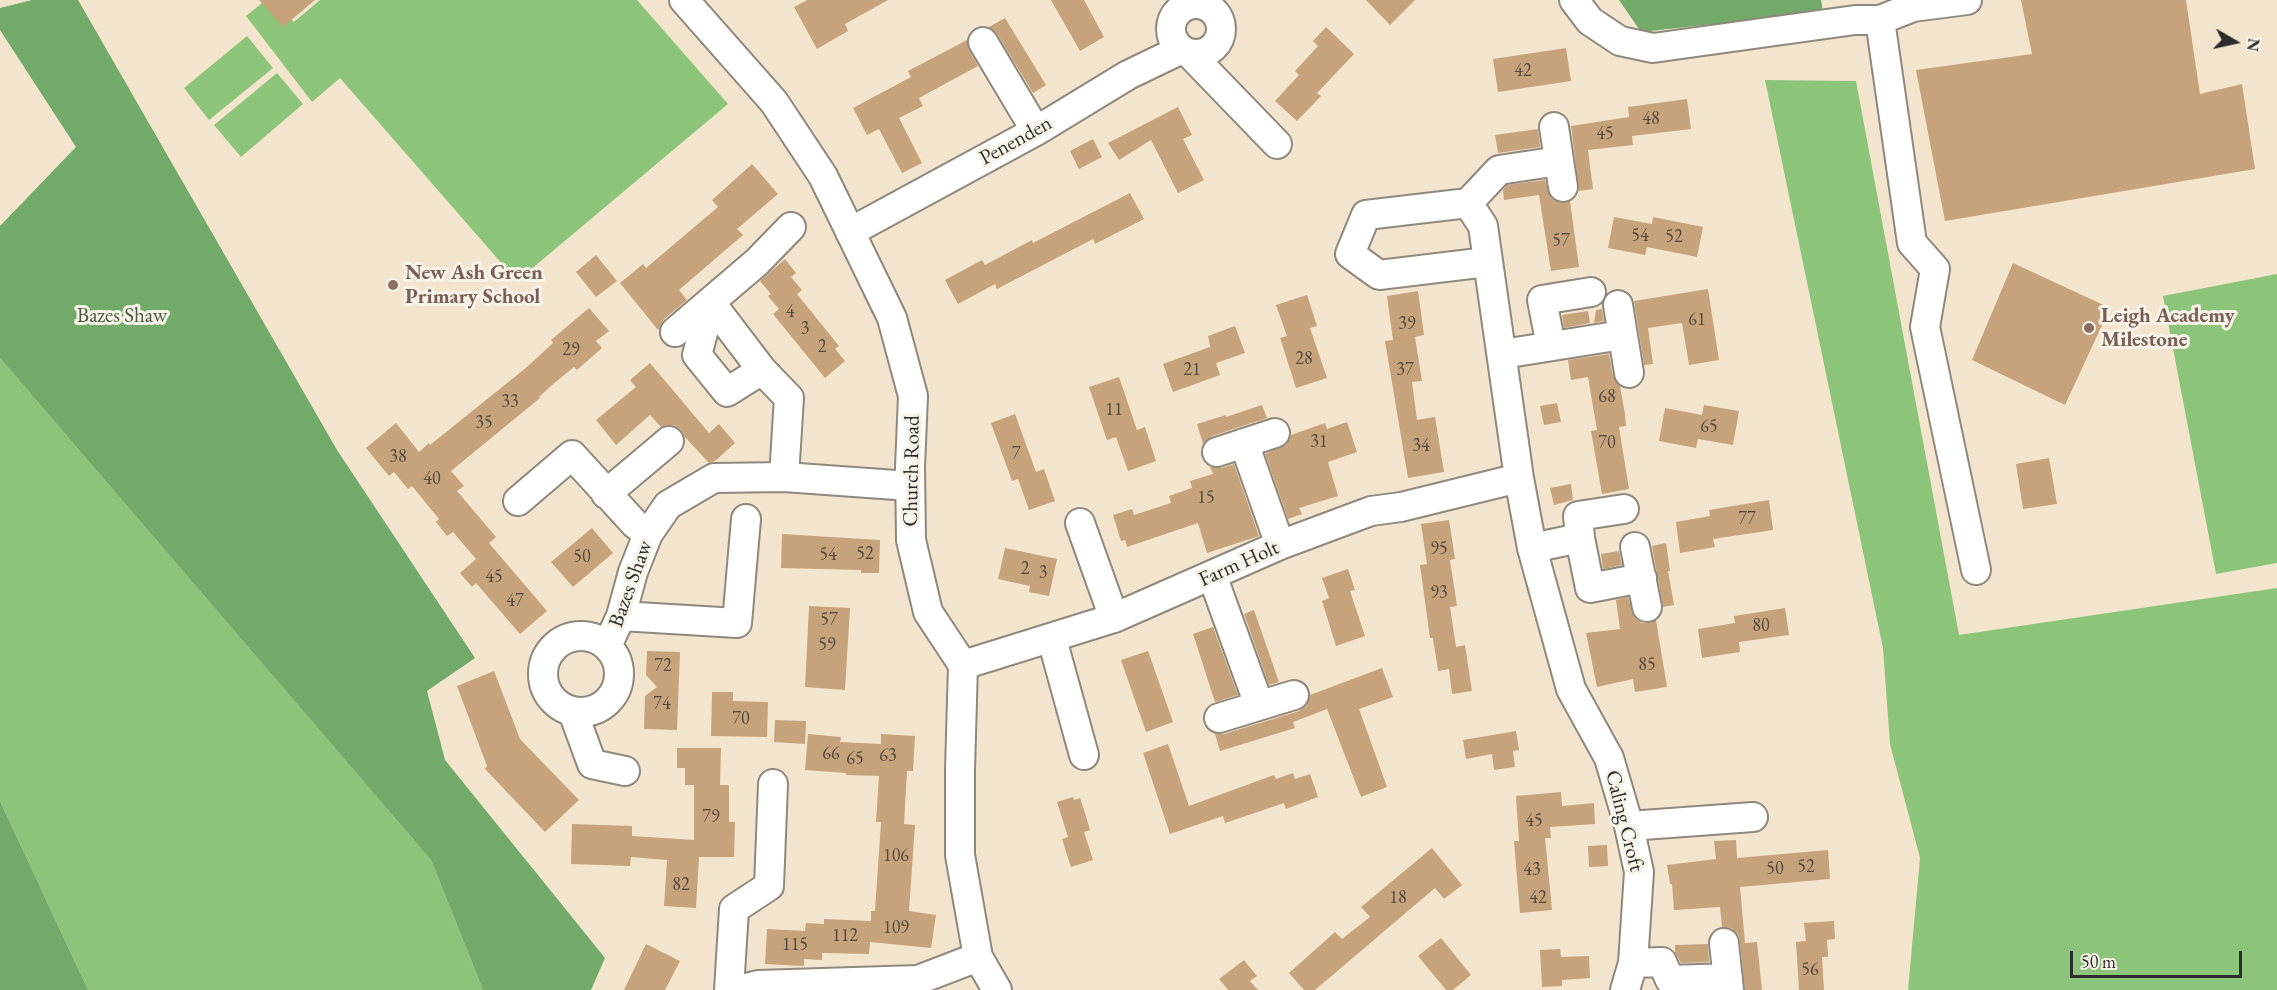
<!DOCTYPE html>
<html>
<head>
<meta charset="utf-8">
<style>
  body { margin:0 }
  #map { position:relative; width:2277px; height:990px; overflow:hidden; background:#f3e5cd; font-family:"EB Garamond",serif }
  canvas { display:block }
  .north { position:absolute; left:2205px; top:12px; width:60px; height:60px; -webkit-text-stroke:4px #f7f3e8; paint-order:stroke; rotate:99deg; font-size:16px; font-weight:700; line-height:24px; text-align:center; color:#2b2b2b }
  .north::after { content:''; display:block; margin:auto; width:21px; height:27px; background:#2b2b2b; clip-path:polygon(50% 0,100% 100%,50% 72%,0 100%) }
  .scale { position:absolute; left:2070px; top:951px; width:172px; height:27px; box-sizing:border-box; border:3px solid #2b2b2b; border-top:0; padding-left:8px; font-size:18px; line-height:21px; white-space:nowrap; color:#2b2b2b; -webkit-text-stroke:4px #f7f3e8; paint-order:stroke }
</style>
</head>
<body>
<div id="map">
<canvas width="2277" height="990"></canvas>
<div class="north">N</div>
<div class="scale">50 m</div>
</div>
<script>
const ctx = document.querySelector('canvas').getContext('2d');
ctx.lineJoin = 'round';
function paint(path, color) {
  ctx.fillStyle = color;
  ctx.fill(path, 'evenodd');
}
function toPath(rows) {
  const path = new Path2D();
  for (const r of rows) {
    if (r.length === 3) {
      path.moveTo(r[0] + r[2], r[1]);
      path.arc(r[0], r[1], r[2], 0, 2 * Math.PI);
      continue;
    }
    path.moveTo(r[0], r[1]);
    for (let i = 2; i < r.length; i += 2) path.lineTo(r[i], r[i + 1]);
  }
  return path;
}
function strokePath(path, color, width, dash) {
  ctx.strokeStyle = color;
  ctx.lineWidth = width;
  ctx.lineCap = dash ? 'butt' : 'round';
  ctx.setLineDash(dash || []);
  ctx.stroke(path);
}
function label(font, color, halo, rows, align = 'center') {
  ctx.font = font + ' "EB Garamond",serif';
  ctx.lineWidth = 6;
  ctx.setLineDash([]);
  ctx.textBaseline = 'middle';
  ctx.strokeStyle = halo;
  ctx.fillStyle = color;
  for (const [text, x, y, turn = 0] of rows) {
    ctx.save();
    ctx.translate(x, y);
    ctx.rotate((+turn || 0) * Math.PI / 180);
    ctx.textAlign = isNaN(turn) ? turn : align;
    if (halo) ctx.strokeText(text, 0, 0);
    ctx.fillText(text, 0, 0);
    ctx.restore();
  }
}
paint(toPath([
  [266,0,272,0,294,22,320,0,637,0,728,104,517,281,340,78,312,102,246,16],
  [247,36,273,68,209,120,184,88],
  [277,73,303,104,241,157,214,125],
  [1765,80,1856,81,1959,635,2277,588,2277,990,1908,990,1920,858,1890,744,1883,648],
  [2277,274,2277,563,2216,574,2163,296],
  [0,358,431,860,483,990,88,990,0,801]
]), '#8cc579');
paint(toPath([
  [32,0,78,0,337,450,475,658,427,691,445,760,605,958,591,990,483,990,431,860,0,358,0,226,76,147,0,30,0,8],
  [1619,0,1821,0,1823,12,1641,32],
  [0,801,88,990,0,990]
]), '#71aa69');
paint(toPath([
  [259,0,315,0,283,27],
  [807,0,888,0,845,24,848,31,817,49,794,7],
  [1051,0,1084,0,1104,37,1080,51],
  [1366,0,1415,0,1390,25],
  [2021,0,2186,0,2200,94,2242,84,2255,169,1945,221,1916,70,2032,54],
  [1005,18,1046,85,1033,93,997,34,989,27],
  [1326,27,1354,54,1317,93,1321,96,1297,121,1275,101,1299,75,1295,71,1318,46,1313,41],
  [967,40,969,50,978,66,919,98,923,106,899,118,922,163,902,173,879,129,867,135,853,108,911,77,908,71],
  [1566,48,1571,81,1498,92,1493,59],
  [1687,99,1691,129,1632,136,1633,145,1588,150,1593,189,1579,191,1571,126,1629,117,1628,107],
  [1178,107,1192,135,1183,139,1204,180,1178,193,1151,140,1119,160,1108,143],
  [1538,129,1540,147,1498,153,1495,135],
  [1093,139,1102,157,1079,169,1070,151],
  [752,164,778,194,737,229,743,235,679,290,687,300,664,319,658,330,620,283,643,264,646,268,718,207,712,200],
  [1545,180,1551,198,1558,202,1570,201,1579,267,1551,271,1539,195,1504,200,1503,190,1507,185],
  [1130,193,1144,219,1095,244,1093,239,997,289,995,284,958,304,945,280,982,260,985,265,1032,240,1033,243],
  [1614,217,1652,224,1653,217,1703,227,1697,257,1647,247,1645,255,1608,248],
  [596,255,617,281,596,297,576,272],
  [785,259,796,273,791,277,802,290,797,294,839,346,835,349,845,361,825,378,773,314,779,309,768,296,771,294,760,281],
  [2013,263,2110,308,2065,405,1972,360],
  [1708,289,1719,360,1689,365,1682,323,1648,328,1653,364,1644,365,1634,301],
  [1418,291,1424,335,1415,337,1422,381,1412,382,1417,420,1435,417,1444,472,1408,478,1385,341,1393,340,1387,296],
  [1307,295,1317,326,1310,328,1327,378,1296,388,1280,338,1287,336,1276,305],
  [589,308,609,331,596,341,602,348,577,370,574,367,552,385,539,397,540,398,451,471,464,486,457,491,496,537,489,543,547,611,520,634,476,583,472,587,460,573,476,559,453,532,447,536,436,522,439,519,412,486,408,489,394,472,389,476,366,448,396,423,419,452,429,443,430,445,527,367,553,343,551,340],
  [1602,309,1604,321,1594,323,1596,310],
  [1588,311,1590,323,1564,328,1562,315],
  [1235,326,1245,353,1216,363,1220,375,1173,392,1163,364,1210,347,1211,351,1208,336],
  [1609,354,1613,376,1620,386,1625,414,1626,426,1619,427,1629,489,1602,494,1591,431,1597,430,1588,377,1571,380,1568,360],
  [650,363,709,433,719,424,735,443,715,461,709,463,685,437,681,430,674,425,667,425,661,427,650,415,616,445,596,420,636,387,630,380],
  [1119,377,1137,430,1145,427,1156,461,1128,471,1116,437,1107,440,1089,387],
  [1557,403,1561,422,1544,425,1540,406],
  [1262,405,1267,418,1212,436,1203,444,1197,424,1226,415,1226,417],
  [1704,405,1739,411,1733,445,1698,439,1696,448,1659,441,1665,408,1702,415],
  [1015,414,1036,472,1044,469,1055,501,1029,510,1018,479,1012,481,991,423],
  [1347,422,1357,452,1328,462,1338,496,1299,508,1302,514,1288,519,1265,454,1287,444,1291,435,1325,423,1327,429],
  [2049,458,2057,504,2023,509,2016,464],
  [1234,464,1259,536,1207,553,1198,523,1127,547,1125,540,1121,541,1113,515,1132,509,1134,515,1171,503,1169,496,1192,488,1190,481,1213,474,1210,467,1222,468],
  [1571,484,1573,500,1554,505,1550,488],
  [1769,500,1773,530,1713,539,1715,547,1680,553,1676,522,1710,516,1709,510],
  [1449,520,1455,559,1450,560,1457,606,1450,607,1456,647,1465,645,1472,691,1452,694,1449,669,1438,671,1433,638,1430,638,1420,565,1427,564,1421,524],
  [592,528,613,553,573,587,551,562],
  [782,534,880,540,879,573,861,573,861,570,781,568],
  [1666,543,1670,571,1668,571,1674,605,1663,607,1652,546],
  [1005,548,1057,559,1049,596,1029,592,1030,586,998,579],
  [1619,551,1622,565,1603,569,1601,554],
  [1348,569,1355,590,1350,591,1365,636,1336,646,1322,601,1329,598,1322,578],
  [1628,597,1635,618,1642,623,1650,623,1656,620,1667,687,1635,692,1633,679,1597,687,1586,633,1620,629,1616,600],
  [809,606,850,608,845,690,805,687],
  [1785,608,1789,635,1739,642,1740,652,1702,658,1698,629,1735,623,1734,616],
  [1254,610,1279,682,1269,685,1244,614],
  [1213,627,1238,695,1215,702,1193,634],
  [647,651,680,652,677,730,644,729,645,696,657,687,646,675],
  [1148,651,1173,722,1146,732,1121,660],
  [1382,668,1393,697,1359,709,1387,787,1361,797,1327,709,1293,722,1295,728,1220,751,1215,734,1224,734,1299,711,1306,706,1310,695],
  [494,671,520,739,579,800,545,832,485,769,487,766,457,686],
  [712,692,733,692,733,701,768,702,767,737,711,736],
  [775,720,806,721,805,744,774,742],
  [1516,731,1519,750,1513,751,1515,767,1494,770,1492,754,1466,759,1463,740],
  [808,734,841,737,840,742,881,744,881,734,915,736,913,771,907,771,904,824,915,825,909,911,936,915,931,948,870,942,869,954,822,953,822,960,804,959,804,966,765,964,767,929,805,931,806,923,824,924,824,919,871,921,871,911,875,911,881,822,876,822,879,776,846,775,846,773,805,770],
  [1168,744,1189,806,1274,775,1276,779,1293,773,1295,779,1310,774,1318,797,1286,809,1284,803,1225,823,1223,816,1170,834,1143,753],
  [677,748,721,748,720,785,729,785,729,822,735,822,734,857,699,857,696,908,664,906,667,860,631,857,630,866,571,864,572,824,632,826,632,836,694,840,694,785,685,785,685,768,677,768],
  [1561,792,1562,806,1594,803,1595,824,1550,827,1551,838,1545,838,1552,910,1520,913,1514,841,1519,841,1516,796],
  [1073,797,1074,800,1080,798,1085,813,1090,830,1084,832,1093,860,1071,867,1062,839,1068,837,1057,802],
  [1736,840,1737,858,1828,850,1830,879,1740,887,1745,943,1757,942,1762,990,1745,990,1740,941,1738,934,1731,928,1722,927,1720,907,1674,910,1672,884,1670,884,1667,865,1716,859,1714,841],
  [1607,845,1608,866,1589,867,1588,846],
  [1432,848,1462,885,1444,899,1435,888,1315,990,1304,990,1289,973,1335,932,1342,939,1370,917,1361,907],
  [1834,921,1835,939,1827,940,1828,957,1822,957,1824,990,1799,990,1796,942,1806,941,1804,923],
  [1441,938,1471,975,1453,990,1446,990,1418,956],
  [646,944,680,961,665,990,624,990],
  [1708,944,1709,962,1681,963,1675,953,1675,945],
  [1560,949,1561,957,1589,956,1590,978,1562,980,1562,986,1542,987,1540,950],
  [1244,960,1257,976,1250,981,1258,990,1228,990,1219,979]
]), '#c7a37c');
const minor = toPath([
  [684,0,774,102,823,176,892,318,913,396,910,467,911,540,928,612,963,665,960,770,960,855,978,957,997,990],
  [1574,0,1590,21,1620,41,1653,48,1855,20,1880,20,1913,7,1967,0],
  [1196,29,25],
  [1880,20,1912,243,1935,269,1925,327,1976,570],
  [983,42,1036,131],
  [1190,54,1277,144],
  [1554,127,1563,187],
  [1468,203,1499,170,1559,161],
  [850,232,1036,131,1128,75,1180,50],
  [1487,262,1379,275,1350,254,1366,215,1468,203,1483,226,1519,478,1532,548,1571,689,1609,758,1629,826,1639,872,1633,963,1625,990],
  [711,303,762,370,789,398,784,477],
  [711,303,697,355,727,392,762,370],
  [1618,305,1629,373],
  [675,332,757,262,791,227],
  [1551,346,1542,300,1591,292],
  [1503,354,1622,335],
  [1244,443,1280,545],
  [1217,452,1275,433],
  [606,494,669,441],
  [518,501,572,455,635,524,648,534],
  [1080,523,1114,618],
  [1580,538,1590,588,1642,578],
  [1635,547,1647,607],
  [1532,548,1580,538,1578,516,1624,509],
  [1212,575,1259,705],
  [621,616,737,623,746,519],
  [581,674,38],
  [1052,639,1084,755],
  [607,646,621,616,633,572,648,534,668,505,714,478,784,477,910,486],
  [963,665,1114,618,1280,545,1371,511,1401,507,1519,478],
  [573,712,592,764,625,771],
  [1219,718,1294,695],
  [1629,826,1753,817],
  [1724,943,1729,990],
  [1633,963,1662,962,1670,980,1728,978],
  [729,990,734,909,769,886,773,784],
  [738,990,758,985,918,980,978,957]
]);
strokePath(minor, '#8f887c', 32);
strokePath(minor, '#fff', 28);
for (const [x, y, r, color] of [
  [393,285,6,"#8d6e63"],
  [2089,328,6,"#8d6e63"]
]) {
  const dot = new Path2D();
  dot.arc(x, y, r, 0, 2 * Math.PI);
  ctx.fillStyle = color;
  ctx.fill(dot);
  strokePath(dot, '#f7f3e8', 2);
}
label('18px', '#52493f', null, [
  ["42",1523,71],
  ["48",1651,119],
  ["45",1605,134],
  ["54",1640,236],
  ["52",1674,237],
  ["57",1561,241],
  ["4",790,312],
  ["61",1697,320],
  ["39",1407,324],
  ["3",805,329],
  ["2",822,347],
  ["29",571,350],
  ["28",1304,359],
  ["21",1192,370],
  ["37",1405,370],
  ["68",1607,397],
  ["33",510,402],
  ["11",1114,410],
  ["35",484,423],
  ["65",1709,427],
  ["31",1319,442],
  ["70",1607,443],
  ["34",1421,446],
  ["7",1016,454],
  ["38",398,457],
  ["40",432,479],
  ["15",1206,498],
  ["77",1747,519],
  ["95",1439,549],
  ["52",865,554],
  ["54",828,555],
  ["50",582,557],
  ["2",1025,569],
  ["3",1043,573],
  ["45",494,577],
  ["93",1439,593],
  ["47",515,601],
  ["57",829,620],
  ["80",1761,626],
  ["59",827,645],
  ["85",1647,665],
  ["72",663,666],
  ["74",662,704],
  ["70",741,719],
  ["66",831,754],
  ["63",888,756],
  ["65",855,759],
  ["79",711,817],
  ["45",1534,821],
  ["106",896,856],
  ["52",1806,867],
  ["50",1775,869],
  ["43",1532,870],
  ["82",681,885],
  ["18",1398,898],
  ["42",1538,898],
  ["109",896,928],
  ["112",845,936],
  ["115",795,945],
  ["56",1810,970]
]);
label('21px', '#2b2b2b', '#f7f3e8', [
  ["Penenden",1016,141,-29],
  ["Church Road",912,471,-89],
  ["Farm Holt",1239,564,-24],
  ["Bazes Shaw",631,584,-70],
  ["Caling Croft",1624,821,76]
]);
label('bold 21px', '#785e54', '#f7f3e8', [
  ["New Ash Green",405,273],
  ["Primary School",405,297],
  ["Leigh Academy",2101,316],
  ["Milestone",2101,340]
], 'left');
label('21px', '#485942', '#f7f3e8', [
  ["Bazes Shaw",122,316]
]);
</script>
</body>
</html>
